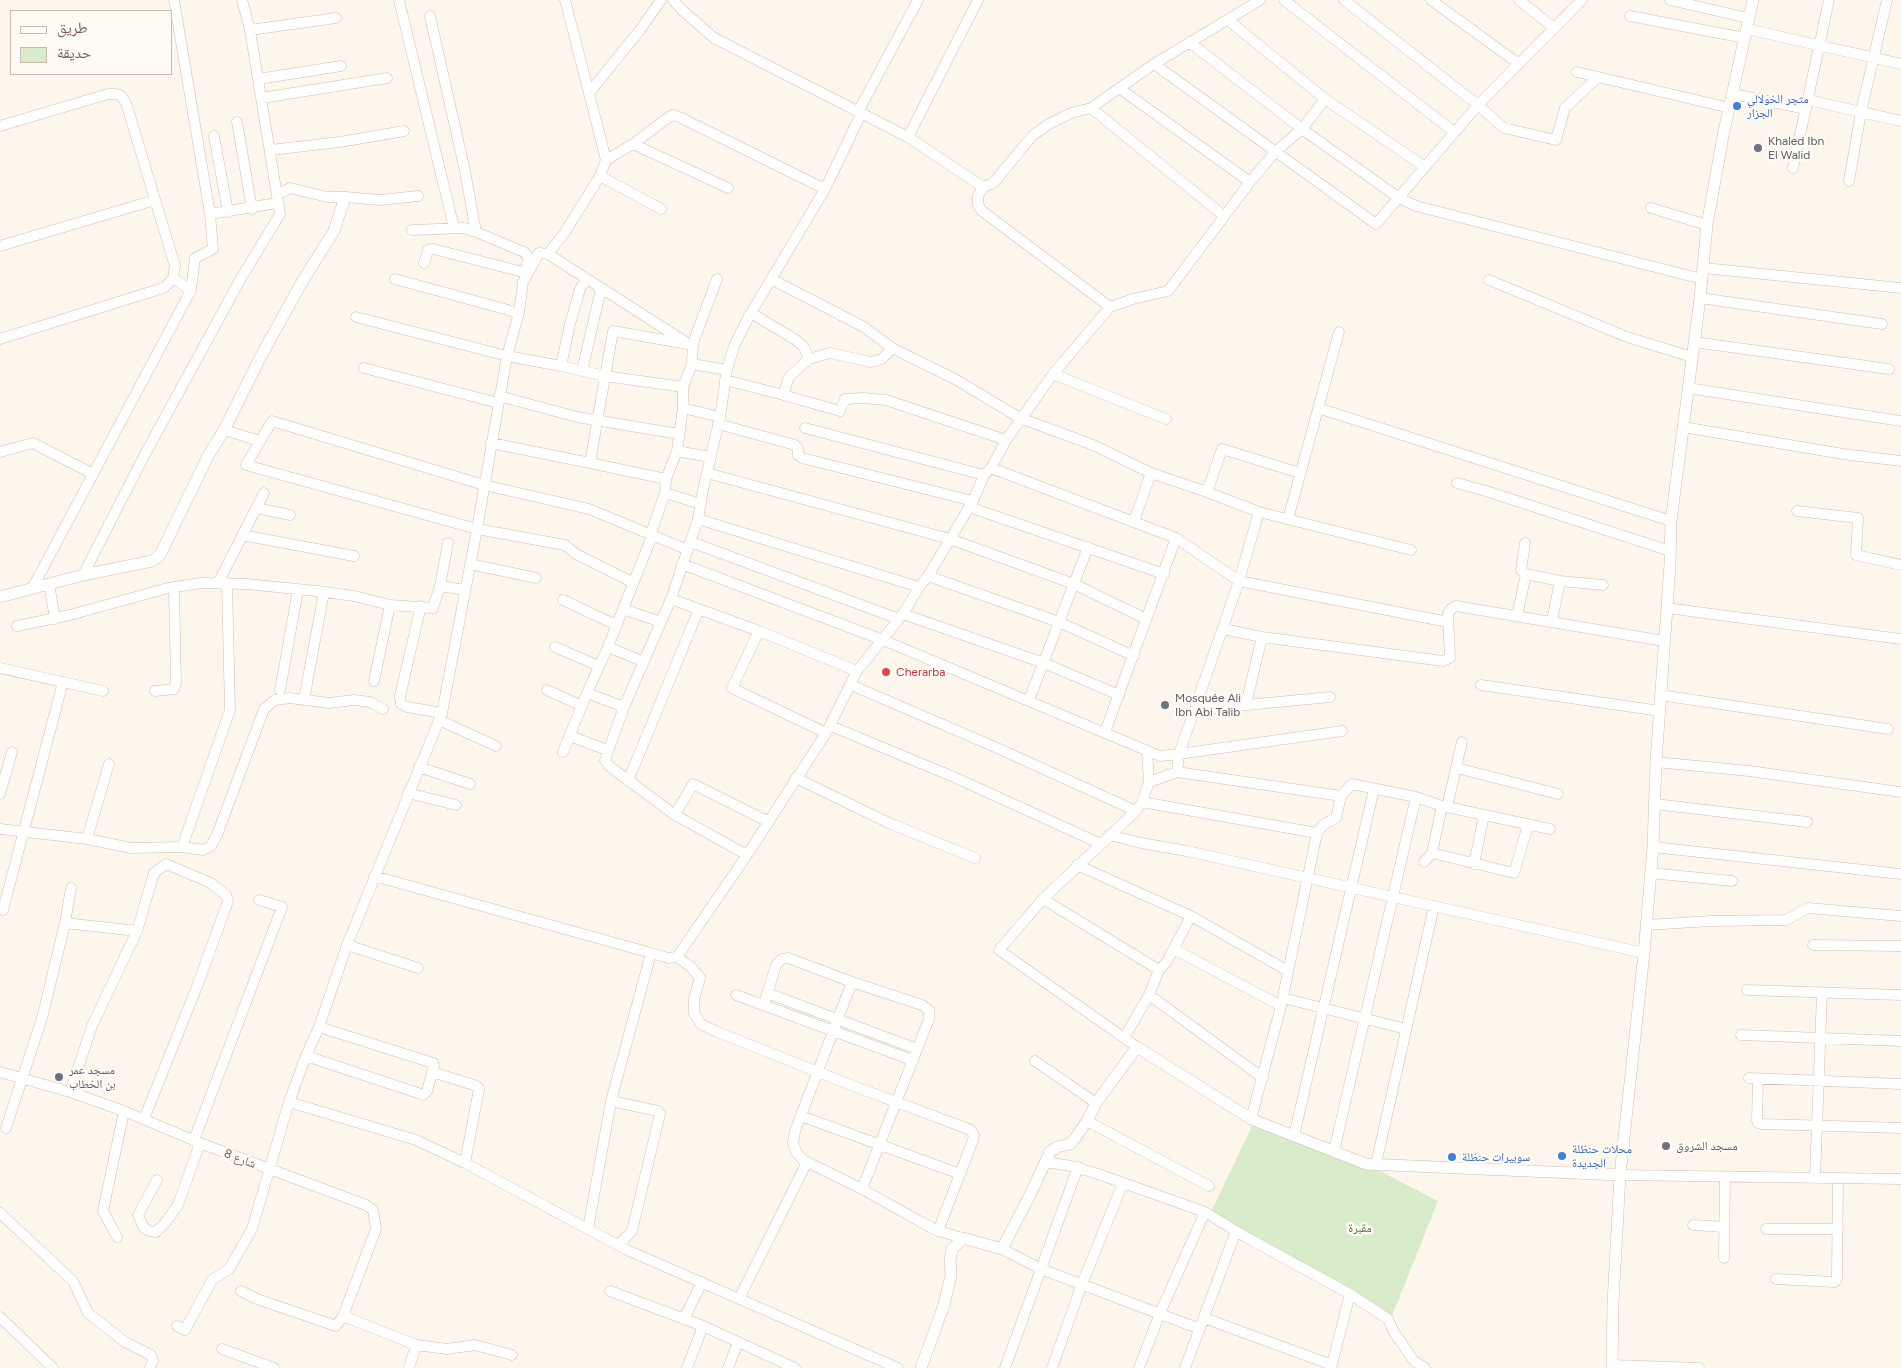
<!DOCTYPE html>
<html>
<head>
<meta charset="utf-8">
<style>
  body { margin:0 }
  #map { position:relative; width:1901px; height:1368px; overflow:hidden; background:#fdf6ec; font-family:Figtree,"Noto Naskh Arabic",sans-serif }
  canvas { display:block }
  .legend { position:absolute; left:10px; top:10px; width:162px; height:65px; box-sizing:border-box; background:#fffaf3; border:1px solid #cabbb1; margin:0; padding:6px 9px; list-style:none; font-size:15px; color:#7a5c4d }
  .legend li { display:flex; align-items:center; gap:10px; height:25px }
  .legend b { width:25px; border:1px solid #cabbb1 }
</style>
</head>
<body>
<div id="map">
<canvas width="1901" height="1368"></canvas>
<ul class="legend">
<li><b style="height:6px;background:#fff"></b>طريق</li>
<li><b style="height:14px;background:#d8ecc9"></b>حديقة</li>
</ul>
</div>
<script>
const ctx = document.querySelector('canvas').getContext('2d');
ctx.lineJoin = 'round';
function paint(path, color) {
  ctx.fillStyle = color;
  ctx.fill(path, 'evenodd');
}
function toPath(rows) {
  const path = new Path2D();
  for (const r of rows) {
    path.moveTo(r[0], r[1]);
    for (let i = 2; i < r.length; i += 2) path.lineTo(r[i], r[i + 1]);
  }
  return path;
}
function strokePath(path, color, width, dash) {
  ctx.strokeStyle = color;
  ctx.lineWidth = width;
  ctx.lineCap = dash ? 'butt' : 'round';
  ctx.setLineDash(dash || []);
  ctx.stroke(path);
}
function label(font, color, halo, rows, align = 'center') {
  ctx.font = font + ' Figtree,"Noto Naskh Arabic",sans-serif';
  ctx.lineWidth = 5;
  ctx.setLineDash([]);
  ctx.textBaseline = 'middle';
  ctx.strokeStyle = halo;
  ctx.fillStyle = color;
  for (const [text, x, y, turn = 0] of rows) {
    ctx.save();
    ctx.translate(x, y);
    ctx.rotate((+turn || 0) * Math.PI / 180);
    ctx.textAlign = isNaN(turn) ? turn : align;
    if (halo) ctx.strokeText(text, 0, 0);
    ctx.fillText(text, 0, 0);
    ctx.restore();
  }
}
paint(toPath([
  [1252,1126,1366,1164,1438,1201,1392,1316,1211,1212]
]), '#d8ecc9');
const minor = toPath([
  [174,0,210,214,277,203],
  [399,0,454,228],
  [565,0,589,93],
  [673,0,682,10,714,38,908,137,983,187],
  [1284,0,1454,132],
  [1344,0,1478,105,1504,128,1556,140,1565,108,1598,77],
  [1431,0,1519,64],
  [1519,0,1554,28],
  [1670,0,1748,18],
  [430,16,465,171,476,232],
  [1630,16,1745,38],
  [1228,20,1325,99,1425,167],
  [1747,29,1901,64],
  [250,30,336,18],
  [1189,42,1302,129,1399,198,1416,206,1702,279],
  [1154,64,1376,224,1478,105,1582,0],
  [1577,72,1730,108],
  [258,79,341,66],
  [1119,88,1250,182],
  [1733,94,1806,109],
  [262,98,387,78],
  [1808,100,1901,121],
  [1091,108,1224,216],
  [858,112,918,0],
  [237,122,252,209],
  [0,126,108,94,117,94,121,96,126,103,175,266,173,278,165,287,160,289,0,339],
  [214,136,228,212],
  [908,137,978,0],
  [633,144,669,117,673,115,679,117,825,189],
  [271,150,340,142,404,131],
  [606,160,633,144,728,188],
  [1793,168,1829,0],
  [600,176,661,209],
  [1849,181,1861,112,1887,0],
  [278,194,290,188,327,197,345,197,380,200,418,196],
  [1651,208,1707,225],
  [412,230,464,228,476,232,524,252,528,256,528,260,526,269],
  [0,246,155,200],
  [548,254,684,341],
  [424,263,428,250,433,249,527,273],
  [1704,268,1901,288],
  [173,278,191,290],
  [395,279,519,313],
  [587,279,580,289,570,324,561,366,605,376,683,387],
  [771,279,864,327,892,348],
  [1489,280,1627,337,1692,357],
  [1700,298,1882,324],
  [1110,307,982,211,978,205,978,196,983,187,991,184,996,180,1032,136,1049,124,1071,113,1091,108,1154,64,1260,0],
  [751,313,796,340,804,347,809,359],
  [356,317,507,356,561,366],
  [1694,342,1889,369],
  [692,364,727,370],
  [364,368,498,403],
  [582,371,601,289],
  [1053,374,1166,419],
  [725,380,780,394],
  [1688,388,1901,421],
  [499,396,577,417,679,434],
  [683,408,720,417],
  [1318,408,1671,521],
  [718,424,795,445,798,449,798,455,802,458,973,501],
  [1683,427,1843,454,1901,461],
  [805,428,984,475],
  [224,430,260,441],
  [1006,440,886,400,863,398,845,399,840,411,783,395,789,377,809,359,830,353,871,362,882,359,892,348,955,379,1020,418,1093,445,1151,473,1207,492],
  [491,443,590,463],
  [677,451,710,457],
  [0,452,33,443,93,474,33,587],
  [991,468,1176,538,1239,581,1448,622],
  [707,473,950,539,1074,584,1146,619],
  [1300,473,1222,449,1207,492,1259,512,1411,550],
  [93,474,191,290,195,258,213,249,210,214],
  [666,479,590,463,613,331,688,344,693,343],
  [1457,483,1486,491,1670,551],
  [665,493,701,504],
  [969,507,1164,574],
  [256,508,290,515],
  [1797,511,1858,518,1856,555,1901,565],
  [698,519,919,587],
  [1288,519,1339,332],
  [1134,521,1151,473],
  [242,535,354,556],
  [691,542,899,619],
  [1525,543,1521,570,1526,574,1560,581,1603,585],
  [470,564,536,578],
  [682,564,883,640,1160,756,1179,754,1239,581,1259,512],
  [83,575,144,456,240,280,280,214,250,30,242,0],
  [928,576,1059,622,1134,656],
  [632,582,576,554,565,545,477,529,246,465,272,421,484,485,589,509,688,550],
  [218,583,264,493],
  [49,584,55,619],
  [440,586,465,590],
  [671,599,759,631,857,671],
  [563,600,616,625],
  [421,606,400,696,401,704,407,707,442,713],
  [1667,608,1901,639],
  [623,609,661,622],
  [903,614,1044,663,1119,695],
  [1517,616,1526,574],
  [1552,621,1560,581],
  [17,626,70,615,168,588,201,583,246,584,317,591,354,596,390,605,433,608,440,586,448,543],
  [1223,629,1262,637,1443,661,1450,658,1448,614,1451,609,1456,606,1664,641],
  [759,631,732,688,826,733],
  [555,647,599,666],
  [608,647,644,662],
  [0,668,103,691],
  [374,681,390,605],
  [851,685,995,747,1136,811],
  [1481,685,1660,711],
  [280,690,298,590],
  [547,690,582,706],
  [155,691,174,689,176,683,174,587],
  [587,693,624,707],
  [305,694,324,592],
  [1660,695,1888,729],
  [1029,700,1088,547],
  [1246,704,1262,637],
  [1195,710,1330,697],
  [439,720,496,746],
  [831,726,956,778,1101,844],
  [1105,732,1176,538],
  [570,736,607,750],
  [1147,751,1149,782,1142,802,1317,833,1281,1006,1251,1119],
  [563,752,587,693,608,647,652,536,652,530,665,493,666,479,677,451,683,408,683,387,692,364,693,343,717,279],
  [1656,762,1749,771,1901,792],
  [419,767,470,784],
  [1457,768,1558,794],
  [1177,772,1179,754,1342,731],
  [796,778,889,823,975,858],
  [628,781,699,609],
  [1149,782,1177,772,1341,796],
  [408,793,456,805],
  [0,794,12,752],
  [1655,804,1807,822],
  [1447,807,1462,742],
  [675,815,693,784,769,822],
  [0,829,87,839,131,848,182,847,203,850,211,846,217,835,264,709,275,700,290,698,329,703,354,700,370,702,383,709],
  [1317,833,1323,825,1336,818,1341,796,1352,784,1416,797,1442,806,1550,829],
  [1109,835,1141,843,1187,851,1644,953],
  [87,839,109,764],
  [182,847,230,710,227,583],
  [1653,847,1901,874],
  [1432,853,1514,873,1528,825],
  [747,855,675,815,609,766,605,760,624,707,671,599,698,519,703,490,720,417,727,370,734,346,748,318,825,189,861,114],
  [1424,862,1432,853,1442,806],
  [1474,864,1484,815],
  [1077,865,1191,916,1288,971],
  [1650,873,1732,881],
  [374,876,651,953,668,958,677,957,747,855,826,733,857,671,903,614,919,587,928,576,973,501,984,475,991,468,1006,440,1053,374,1110,307,1133,299,1168,291,1250,182,1275,152,1302,129,1325,99],
  [1043,899,1159,970],
  [3,910,63,682],
  [65,923,137,931],
  [1646,925,1711,921,1786,920,1808,908,1901,916],
  [347,945,418,968],
  [1813,945,1901,946],
  [1174,949,1281,1006],
  [677,957,691,967,700,978,694,999,694,1013,701,1024,715,1031,856,1087,971,1130,974,1135,973,1140,938,1231],
  [852,982,795,1131,793,1142,796,1152,803,1160,862,1189,921,1222,938,1231,963,1238],
  [1747,990,1901,995],
  [767,993,917,1049],
  [736,995,912,1060],
  [1149,995,1263,1078],
  [1283,998,1406,1029],
  [764,1004,776,965,782,959,788,958,852,982,922,1005,929,1010,929,1019,862,1189],
  [1741,1035,1901,1041],
  [1124,1038,1149,995,1159,970,1166,963,1191,916],
  [1137,1047,999,950,1043,899,1136,811,1142,802],
  [306,1056,418,1093,423,1095,427,1091,434,1066,433,1063,319,1027],
  [1035,1061,1096,1103],
  [0,1072,70,1092,124,1111,200,1143,366,1205,373,1210,376,1229,343,1316,336,1326,257,1299,241,1291],
  [432,1072,477,1086,479,1089,465,1163],
  [1749,1078,1901,1084],
  [1758,1079,1757,1120,1758,1123,1762,1124,1901,1128],
  [70,1092,92,1026,137,931,154,873,166,864,211,883,226,895,228,901,198,984,144,1119],
  [611,1101,658,1111,660,1114,632,1231,618,1245],
  [289,1102,416,1140,465,1163,627,1250,898,1368],
  [801,1116,960,1174],
  [1087,1121,1209,1186],
  [6,1128,42,1018,65,923,71,888],
  [1294,1136,1374,789],
  [194,1140,282,907,259,900],
  [1334,1151,1416,797],
  [1045,1162,1071,1166,1098,1174,1205,1212,1244,1236,1350,1294,1331,1368],
  [1376,1164,1434,906],
  [1620,1175,1901,1179],
  [1815,1178,1822,993],
  [157,1180,138,1215,144,1228,149,1231,156,1232,165,1223,178,1205,200,1143],
  [0,1213,73,1281,88,1313,125,1342,151,1355,153,1361,150,1368],
  [1693,1225,1724,1227],
  [588,1229,611,1101,651,953],
  [1766,1229,1838,1229],
  [117,1237,103,1211,124,1111],
  [1002,1249,1041,1269,1200,1329],
  [1724,1258,1725,1177],
  [1776,1279,1835,1282,1837,1278,1838,1178],
  [610,1291,703,1326,795,1368],
  [1350,1294,1388,1319,1394,1332,1414,1361,1425,1368],
  [739,1299,807,1162],
  [343,1316,416,1345,447,1349,475,1345,512,1355],
  [0,1317,53,1368],
  [1204,1318,1332,1365],
  [684,1319,702,1282],
  [177,1326,185,1330,212,1280,229,1269,252,1229,289,1102,306,1056,319,1027,347,945,442,713,477,529,507,356,519,313,523,282,539,253,548,254,565,232,600,176,606,160,589,93,640,30,661,0],
  [222,1349,274,1368],
  [1612,1365,1699,1368],
  [409,1368,416,1345],
  [687,1368,703,1326],
  [728,1368,738,1342],
  [1005,1368,1078,1167],
  [1052,1368,1082,1284,1123,1183],
  [1139,1368,1160,1313,1205,1212],
  [1185,1368,1236,1231]
]);
const tertiary = toPath([
  [0,597,83,575,152,561,160,555,208,456,224,430,261,356,302,282,334,231,345,197],
  [921,1368,944,1305,951,1275,950,1260,952,1249,963,1238,1002,1249,1031,1193,1050,1152,1057,1147,1070,1144,1074,1140,1087,1121,1096,1103,1137,1047,1251,1119,1366,1164,1620,1175],
  [1612,1368,1613,1303,1620,1175,1644,953,1653,847,1656,762,1670,565,1671,521,1700,298,1707,225,1723,136,1753,0]
]);
strokePath(minor, '#d1beb0', 11);
strokePath(tertiary, '#d1beb0', 12);
strokePath(minor, '#fff', 10);
strokePath(tertiary, '#fff', 11);
for (const [x, y, r, color] of [
  [1737,106,5,"#3f7fe0"],
  [1758,148,5,"#6b7280"],
  [886,672,5,"#e0444e"],
  [1165,705,5,"#6b7280"],
  [59,1077,5,"#6b7280"],
  [1666,1146,5,"#6b7280"],
  [1562,1156,5,"#3f7fe0"],
  [1452,1157,5,"#3f7fe0"]
]) {
  const dot = new Path2D();
  dot.arc(x, y, r, 0, 2 * Math.PI);
  ctx.fillStyle = color;
  ctx.fill(dot);
  strokePath(dot, '#fffaf3', 2);
}
label('12px', '#366cbe', '#fffaf3', [
  ["متجر الخولالي",1747,99],
  ["الجزار",1747,113],
  ["محلات حنظلة",1572,1149],
  ["الجديدة",1572,1163],
  ["سوبيرات حنظلة",1462,1157]
], 'left');
label('12px', '#5b616d', '#fffaf3', [
  ["Khaled Ibn",1768,141],
  ["El Walid",1768,155],
  ["Mosquée Ali",1175,698],
  ["Ibn Abi Talib",1175,712],
  ["مسجد عمر",69,1070],
  ["بن الخطاب",69,1084],
  ["مسجد الشروق",1676,1146]
], 'left');
label('12px', '#be3a42', '#fffaf3', [
  ["Cherarba",896,672]
], 'left');
label('12px', '#7a5c4d', '#fffaf3', [
  ["شارع 8",240,1159,21]
]);
label('12px', '#537a41', '#fffaf3', [
  ["مقبرة",1360,1228]
]);
</script>
</body>
</html>
